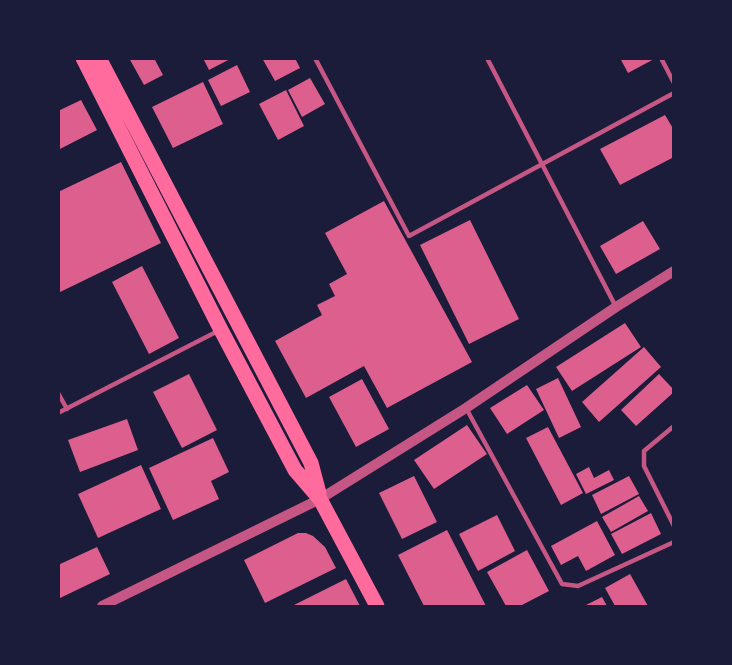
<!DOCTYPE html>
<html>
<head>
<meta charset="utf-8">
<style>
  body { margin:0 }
  #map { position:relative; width:732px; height:665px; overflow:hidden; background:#1b1b3a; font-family:Georgia,serif }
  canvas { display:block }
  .frame { position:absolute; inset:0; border:60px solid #1b1b3a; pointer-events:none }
</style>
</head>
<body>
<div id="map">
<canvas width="732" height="665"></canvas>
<div class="frame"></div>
</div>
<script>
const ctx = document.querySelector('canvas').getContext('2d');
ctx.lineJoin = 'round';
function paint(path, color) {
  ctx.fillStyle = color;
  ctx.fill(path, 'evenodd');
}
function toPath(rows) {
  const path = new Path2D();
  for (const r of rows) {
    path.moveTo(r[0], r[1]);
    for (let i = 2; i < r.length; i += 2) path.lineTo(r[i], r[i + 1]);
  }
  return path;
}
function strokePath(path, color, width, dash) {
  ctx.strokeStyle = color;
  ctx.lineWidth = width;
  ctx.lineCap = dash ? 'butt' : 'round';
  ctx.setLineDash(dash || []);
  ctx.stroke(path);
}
paint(toPath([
  [129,58,154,58,163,75,144,85],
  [203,58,232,58,209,70],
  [262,58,295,58,300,68,275,81],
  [620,58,656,58,628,73],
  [237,65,250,92,221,106,208,80],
  [310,78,325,104,302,117,288,90],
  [203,82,223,124,173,148,152,107],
  [286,90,304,126,278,140,259,104],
  [81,100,97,130,58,150,58,111],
  [665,115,674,130,674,157,620,185,600,149],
  [121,162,161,243,58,293,58,192],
  [384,201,472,362,387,408,364,366,306,398,275,341,322,315,317,305,335,296,329,284,347,274,325,233],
  [470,220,519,319,469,344,420,245],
  [643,221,660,249,616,274,600,246],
  [142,266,179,338,149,354,112,282],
  [625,323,641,347,572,391,556,367],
  [644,347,661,367,599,422,582,402],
  [189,374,217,430,182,448,153,392],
  [659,374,674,390,674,392,636,426,621,410],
  [558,378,581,427,559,438,536,389],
  [362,379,389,429,356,447,329,397],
  [527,385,544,410,507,434,490,408],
  [127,419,138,450,80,472,68,440],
  [467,425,487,454,434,489,414,460],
  [548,427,583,493,561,505,526,438],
  [213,438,229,472,211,481,219,499,173,520,149,468],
  [141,465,161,509,98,538,78,494],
  [589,467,594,478,609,470,614,480,586,494,576,474],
  [414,476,437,522,402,539,379,493],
  [629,476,639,494,601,514,592,495],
  [639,496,648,511,611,532,602,517],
  [651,513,661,534,622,554,611,534],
  [497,515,515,551,478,571,459,534],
  [597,521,615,555,586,571,578,556,561,565,551,546],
  [447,530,486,606,424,606,398,555],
  [298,533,306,533,313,536,325,547,336,568,265,603,244,560],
  [97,547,110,574,58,599,58,565],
  [527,550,549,591,520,606,506,606,487,572],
  [630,574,648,606,615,606,605,588],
  [346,579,360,606,292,606],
  [602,597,607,606,584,606]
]), '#dd5f8e');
strokePath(toPath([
  [315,58,409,236,674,93],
  [487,58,616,307],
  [661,58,674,83],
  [58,393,67,409],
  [466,408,562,584,578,586,674,542],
  [58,413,218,331],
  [674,426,644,451,644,466,674,526]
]), '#c65784', 4.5);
strokePath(toPath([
  [102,606,320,499,466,408,616,307,674,271]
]), '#c65784', 10);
strokePath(toPath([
  [83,58,221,330,295,470,320,499,377,606],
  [99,58,311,463,319,493]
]), '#ff6b9d', 15);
</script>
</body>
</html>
